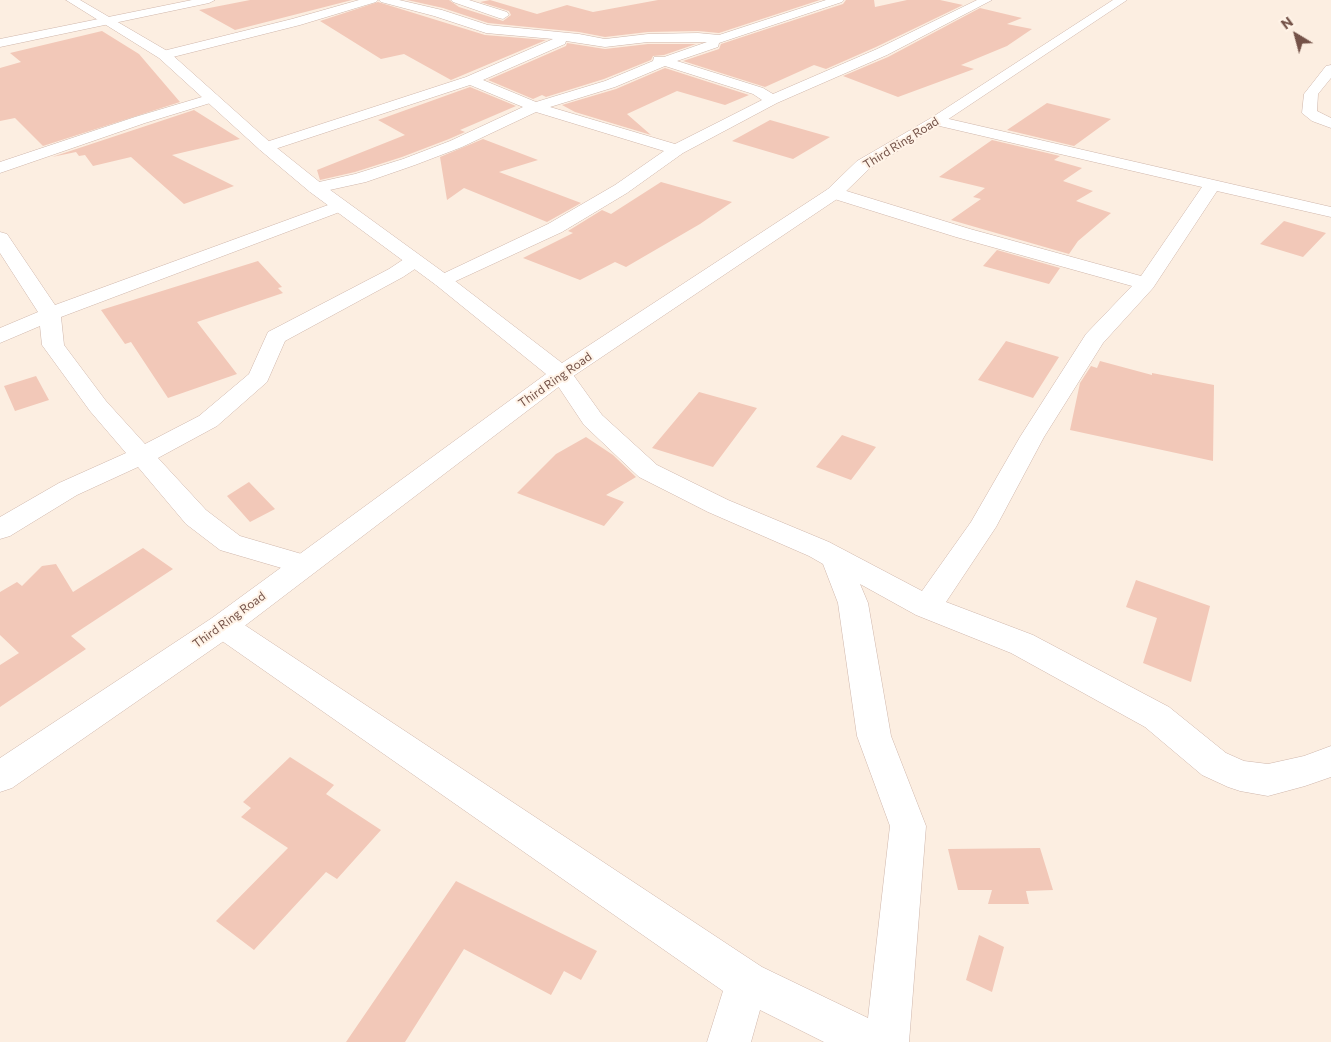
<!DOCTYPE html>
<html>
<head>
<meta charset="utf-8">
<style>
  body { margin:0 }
  #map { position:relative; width:1331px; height:1042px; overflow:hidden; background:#fceee1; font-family:Commissioner,sans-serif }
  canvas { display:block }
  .north { position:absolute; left:1271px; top:10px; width:50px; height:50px; -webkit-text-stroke:4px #fff3e7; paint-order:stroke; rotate:323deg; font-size:14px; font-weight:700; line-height:20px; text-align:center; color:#745248 }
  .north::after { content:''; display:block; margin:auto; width:18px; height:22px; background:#745248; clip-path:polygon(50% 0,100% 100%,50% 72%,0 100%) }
</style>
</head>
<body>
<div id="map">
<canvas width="1331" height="1042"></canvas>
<div class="north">N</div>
</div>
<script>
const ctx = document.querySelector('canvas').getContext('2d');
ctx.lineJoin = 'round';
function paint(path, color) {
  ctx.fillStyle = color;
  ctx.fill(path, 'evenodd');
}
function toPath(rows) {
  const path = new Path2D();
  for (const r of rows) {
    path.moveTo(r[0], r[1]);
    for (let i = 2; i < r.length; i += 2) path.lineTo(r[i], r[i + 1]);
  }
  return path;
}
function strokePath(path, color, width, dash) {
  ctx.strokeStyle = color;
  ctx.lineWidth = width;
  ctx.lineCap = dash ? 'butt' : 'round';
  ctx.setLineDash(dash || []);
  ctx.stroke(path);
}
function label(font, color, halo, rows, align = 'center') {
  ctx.font = font + ' Commissioner,sans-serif';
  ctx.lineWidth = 4;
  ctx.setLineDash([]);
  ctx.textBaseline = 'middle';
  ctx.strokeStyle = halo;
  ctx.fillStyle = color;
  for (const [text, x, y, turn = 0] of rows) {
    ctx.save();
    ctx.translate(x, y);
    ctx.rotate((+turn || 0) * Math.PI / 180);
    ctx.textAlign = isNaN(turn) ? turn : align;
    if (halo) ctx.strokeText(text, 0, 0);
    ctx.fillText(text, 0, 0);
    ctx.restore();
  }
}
paint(toPath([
  [250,0,352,0,235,30,199,10],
  [407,0,449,0,459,7,503,21,511,15,509,11,480,2,490,0,537,14,567,5,593,12,658,0,820,0,719,33,698,31,648,32,605,37,579,32,488,23,443,8],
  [846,0,874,0,875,7,907,0,940,0,963,5,876,47,826,69,814,65,765,87,683,61,719,49,721,44,843,4],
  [378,2,485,35,546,40,451,80,404,54,381,59,320,21],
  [980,8,1022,18,1007,24,1032,29,1007,46,961,65,974,69,898,97,843,76,888,57],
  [102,31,139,54,180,102,43,146,15,118,0,121,0,68,21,62,10,53],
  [567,43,605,49,648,44,696,44,664,55,653,56,651,60,604,79,546,97,542,95,533,99,488,80,566,46],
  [665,68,749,95,725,105,677,91,627,114,651,135,575,112,562,105,616,89],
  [470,87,516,106,460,130,465,132,449,139,402,157,355,172,320,180,317,170,405,135,378,120],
  [1047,103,1111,119,1074,146,1007,130],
  [194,110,240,139,172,155,234,186,184,204,131,157,93,166,85,155,79,156,76,152,52,157],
  [770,120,830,137,793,159,732,141],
  [483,139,538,160,499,172,581,203,547,222,464,188,447,200,440,157],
  [992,140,1060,156,1054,160,1082,168,1063,181,1093,191,1076,201,1111,213,1078,241,1069,254,951,220,981,199,973,197,985,188,939,177],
  [661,182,732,202,700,224,626,267,615,262,580,280,523,258,573,233,568,231,602,210,611,214],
  [1284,221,1326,233,1303,257,1260,244],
  [997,250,1060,268,1049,284,983,266],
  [258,261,282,287,278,288,283,293,197,322,237,374,168,398,131,342,125,344,101,310],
  [1006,341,1059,357,1033,398,978,380],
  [1100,361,1152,375,1152,373,1214,385,1213,461,1070,430,1080,383,1091,366,1097,368],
  [36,376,49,400,15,411,4,386],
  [699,392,757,408,713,467,652,448],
  [842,435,876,447,851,480,816,467],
  [586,437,613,455,636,477,606,495,624,502,604,526,517,493,556,454],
  [249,482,275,509,250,522,227,496],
  [143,548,173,569,71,636,86,649,0,707,0,665,19,653,0,635,0,592,17,582,22,586,42,566,56,564,73,592],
  [1136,580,1210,606,1191,682,1143,663,1157,618,1126,607],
  [290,757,334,785,326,794,381,830,337,879,326,872,254,950,216,921,288,848,241,817,251,808,243,802],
  [1040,848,1053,890,1026,891,1029,904,988,904,992,890,958,890,948,849],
  [456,881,597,951,581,980,564,971,551,995,464,949,405,1042,346,1042],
  [979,935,1004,947,992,992,966,980]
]), '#f2c8b8');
const minor = toPath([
  [192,0,215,0,209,3,0,47,0,39,192,0],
  [359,0,378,0,376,2,300,25,169,58,164,59,157,55,159,52,292,19,359,0],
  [379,0,399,0,442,10,488,25,579,34,605,39,648,34,698,33,719,35,826,0,844,0,842,2,719,43,718,47,677,61,763,88,773,94,877,49,977,0,992,0,887,55,777,103,683,153,627,193,562,232,443,287,436,285,433,281,436,277,548,224,615,185,664,151,536,112,462,147,415,165,366,182,316,193,310,192,307,188,310,184,355,174,403,159,450,141,523,107,470,85,272,150,260,150,258,147,260,144,466,77,553,39,486,33,434,16,381,2,379,0],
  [566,41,605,47,648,42,707,42,664,57,654,57,653,61,605,81,536,102,483,80,565,44,566,41],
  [665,66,753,94,762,100,675,144,550,107,615,87,665,66],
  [451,0,469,0,507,12,509,15,503,19,499,18,453,2,451,0],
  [1331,65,1331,78,1318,94,1317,111,1331,118,1331,128,1312,121,1302,113,1304,94,1326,66,1331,65],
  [212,94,217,95,219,98,217,101,145,123,0,173,0,162,135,117,212,94],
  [936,116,1331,207,1331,217,1217,191,1153,288,1103,343,1044,437,996,527,946,602,1033,635,1169,707,1226,753,1244,761,1268,764,1304,756,1331,746,1331,777,1305,786,1268,796,1240,791,1228,787,1202,775,1145,727,1011,653,916,615,860,584,868,603,891,736,926,826,909,1042,824,1042,760,1010,751,1042,707,1042,723,991,212,634,208,626,212,618,223,614,234,618,762,967,868,1018,890,826,857,736,838,603,823,564,809,556,708,512,639,477,584,425,550,374,553,369,561,367,569,369,602,415,657,465,728,500,829,542,922,591,971,522,1020,437,1086,334,1132,286,956,237,828,197,825,193,828,189,834,188,840,189,970,229,1141,276,1202,187,931,124,928,121,931,118,936,116],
  [339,201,345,202,348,206,345,210,61,317,64,345,106,401,145,444,199,416,249,374,268,332,389,269,407,257,414,255,421,257,424,261,421,265,403,277,285,341,267,382,217,426,158,458,206,510,240,536,312,557,316,564,312,571,302,574,220,550,186,524,138,467,77,495,10,536,0,539,0,517,59,483,126,453,90,411,42,345,40,326,0,343,0,328,38,312,0,253,0,232,7,234,55,305,339,201]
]);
const tertiary = toPath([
  [66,0,80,0,169,52,272,144,322,184,450,277,562,363,828,189,857,161,931,118,1113,0,1127,0,941,124,869,169,840,197,569,379,234,634,12,788,0,792,0,758,212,618,546,374,436,285,310,192,260,150,159,58,66,0]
]);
strokePath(minor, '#cfb6ab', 1);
strokePath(tertiary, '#cfb6ab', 1);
paint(minor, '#fff');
paint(tertiary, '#fff');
label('12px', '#745248', '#fff3e7', [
  ["Third Ring Road",901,143,-32],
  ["Third Ring Road",555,380,-35],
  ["Third Ring Road",229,620,-36]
]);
</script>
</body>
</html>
